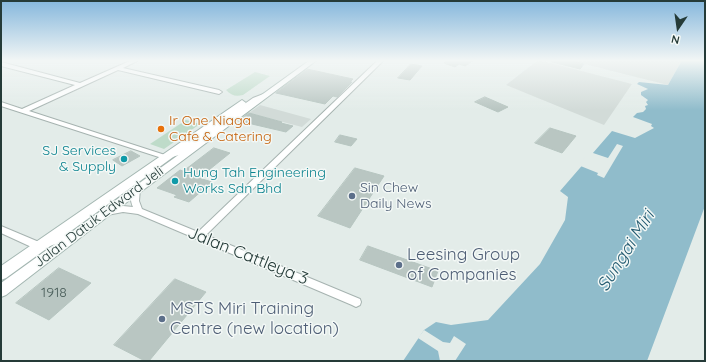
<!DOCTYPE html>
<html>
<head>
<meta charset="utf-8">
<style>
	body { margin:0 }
	#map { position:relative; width:706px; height:362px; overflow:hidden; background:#e3ece9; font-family:Quicksand,sans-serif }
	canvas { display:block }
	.frame { position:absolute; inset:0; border:2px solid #253b38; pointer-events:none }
	.north { position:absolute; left:658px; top:8px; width:40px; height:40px; -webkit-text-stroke:3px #f3f8f6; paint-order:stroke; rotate:193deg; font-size:11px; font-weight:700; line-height:16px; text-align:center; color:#253b38 }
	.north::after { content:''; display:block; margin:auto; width:14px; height:18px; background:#253b38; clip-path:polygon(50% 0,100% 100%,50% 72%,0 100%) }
</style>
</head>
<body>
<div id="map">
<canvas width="706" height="362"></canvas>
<div class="frame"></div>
<div class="north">N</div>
</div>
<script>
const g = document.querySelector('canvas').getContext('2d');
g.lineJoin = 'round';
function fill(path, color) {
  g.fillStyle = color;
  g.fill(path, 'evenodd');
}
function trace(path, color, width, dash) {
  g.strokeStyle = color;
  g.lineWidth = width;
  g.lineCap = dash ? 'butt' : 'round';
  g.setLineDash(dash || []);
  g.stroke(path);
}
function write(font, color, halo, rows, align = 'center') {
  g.font = font + ' Quicksand,sans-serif';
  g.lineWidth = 3;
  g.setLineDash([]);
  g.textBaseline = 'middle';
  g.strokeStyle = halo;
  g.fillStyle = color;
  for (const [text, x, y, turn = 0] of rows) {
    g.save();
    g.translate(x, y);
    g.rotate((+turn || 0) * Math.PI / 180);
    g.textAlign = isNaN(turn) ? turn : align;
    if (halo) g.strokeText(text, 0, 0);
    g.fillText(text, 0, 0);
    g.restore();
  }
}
fill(new Path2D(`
	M 538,60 L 539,60 L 632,84 L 604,125 L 506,85 Z
	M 568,60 L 682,60 L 668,85 Z
	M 260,105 L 311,119 L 302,127 L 249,113 Z`), '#d2dbd8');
fill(new Path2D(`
	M 255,72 L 270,76 L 243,95 C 235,97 231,95 226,90 Z
	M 186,120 L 200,124 L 164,149 L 150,144 Z`), '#bedbc9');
fill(new Path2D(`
	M 682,60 L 705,60 L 705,206 L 647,361 L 403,361 L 424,330 L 436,322 L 451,325 L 488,320 L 540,264 L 565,220 L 568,197 L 560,191 L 612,131 L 635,138 L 654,128 L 651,126 L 652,124 L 633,117 L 637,113 L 643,112 L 646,109 L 645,106 L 648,105 L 646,102 L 648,100 L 641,95 L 641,92 L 648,89 L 637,84 L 639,82 L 668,85 Z`), '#90bccb');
fill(new Path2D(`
	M 617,144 L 623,146 L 604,178 L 597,175 L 598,173 L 578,165 L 590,152 L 608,158 Z
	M 424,330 L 443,342 L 450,343 L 454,336 L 466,344 L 455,361 L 440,361 L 438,351 L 418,338 Z`), '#e3ece9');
const building = new Path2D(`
	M 450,60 L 474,60 L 465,66 L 459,64 L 455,67 L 444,63 Z
	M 552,60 L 568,60 L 584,64 L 580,69 L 552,62 Z
	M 411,64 L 422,66 L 410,80 L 398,78 Z
	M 307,69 L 353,79 L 350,82 L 352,82 L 337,97 L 333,96 L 325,104 L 276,93 Z
	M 485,97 L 508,107 L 498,112 L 475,102 Z
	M 249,113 L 282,122 L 281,123 L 293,126 L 286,132 L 239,121 Z
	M 550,128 L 576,136 L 562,153 L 535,143 Z
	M 340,135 L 357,139 L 351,146 L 335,142 Z
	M 214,148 L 230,153 L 199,178 L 212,182 L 189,202 L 174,197 L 177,195 L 157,188 L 180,170 L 183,171 Z
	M 131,151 L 140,156 L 122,166 L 113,160 Z
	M 355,168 L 384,176 L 350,228 L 318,216 Z
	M 368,246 L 438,271 L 432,287 L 360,260 Z
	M 59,268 L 91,283 L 49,320 L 16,303 Z
	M 175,279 L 206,292 L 149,361 L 145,361 L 114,345 Z`);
fill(building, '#b9c6c2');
trace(building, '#b6c5c0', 1);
const street = new Path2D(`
	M 132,60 L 139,60 L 123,68 L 219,90 L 222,92 L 219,94 L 118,70 L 29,111 L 165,155 L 180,149 L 253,98 L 266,93 L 269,95 L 257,100 L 186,153 L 165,159 L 1,106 L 1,102 L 22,109 L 75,85 L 1,66 L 1,62 L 80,83 Z
	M 378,60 L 384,60 L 206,235 L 360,299 L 361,302 L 360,305 L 356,307 L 352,305 L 138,214 L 123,212 L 107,215 L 104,214 L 103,212 L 104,210 L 123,206 L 133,207 C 130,201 130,193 133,187 L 136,186 L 140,189 L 139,201 L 142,209 L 198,232 Z
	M 1,226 L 39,242 L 73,232 L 76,233 L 78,235 L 76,237 L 38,250 L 1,233 Z`);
const secondary = new Path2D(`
	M 310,60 L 317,60 L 107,217 L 6,295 L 1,297 L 1,283 Z
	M 242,100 L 246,103 L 245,105 L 6,278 L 1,280 L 1,266 Z`);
trace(street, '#a6b3b0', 2);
trace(secondary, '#a3b6b1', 2);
fill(street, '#fff');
fill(secondary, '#fff');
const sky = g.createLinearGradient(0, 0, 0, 110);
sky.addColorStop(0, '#85b7dc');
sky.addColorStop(0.55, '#f2f6f5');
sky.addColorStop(1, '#f2f6f500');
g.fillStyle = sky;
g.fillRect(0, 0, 706, 110);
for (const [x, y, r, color] of [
	[161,129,4,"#e8710a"],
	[124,159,4,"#0f9aa8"],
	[175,181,4,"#0f9aa8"],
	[352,196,4,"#5c6f8a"],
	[399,265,4,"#5c6f8a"],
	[162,319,4,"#5c6f8a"]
]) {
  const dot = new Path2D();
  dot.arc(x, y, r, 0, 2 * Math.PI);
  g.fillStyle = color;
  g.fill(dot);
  trace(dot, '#f3f8f6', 1.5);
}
write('14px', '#c56008', '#f3f8f6', [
	["Ir One Niaga",169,121],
	["Cafe & Catering",169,137]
], 'left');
write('14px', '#0d838f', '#f3f8f6', [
	["SJ Services",116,151],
	["& Supply",116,167],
	["Hung Tah Engineering",183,173,"left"],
	["Works Sdn Bhd",183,189,"left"]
], 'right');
write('14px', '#4e5e75', '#f3f8f6', [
	["Sin Chew",360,188],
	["Daily News",360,204]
], 'left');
write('14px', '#253b38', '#f3f8f6', [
	["Jalan Datuk Edward Jeli",99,217,-37]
]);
write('14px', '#4a5e5a', null, [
	["1918",54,293]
]);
write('17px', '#4e5e75', '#f3f8f6', [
	["Leesing Group",407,255],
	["of Companies",407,275],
	["MSTS Miri Training",170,309],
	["Centre (new location)",170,329]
], 'left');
write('17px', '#253b38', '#f3f8f6', [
	["Jalan Cattleya 3",248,256,22]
]);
write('italic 18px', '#245c72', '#f3f8f6', [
	["Sungai Miri",626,251,-58]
]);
</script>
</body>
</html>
